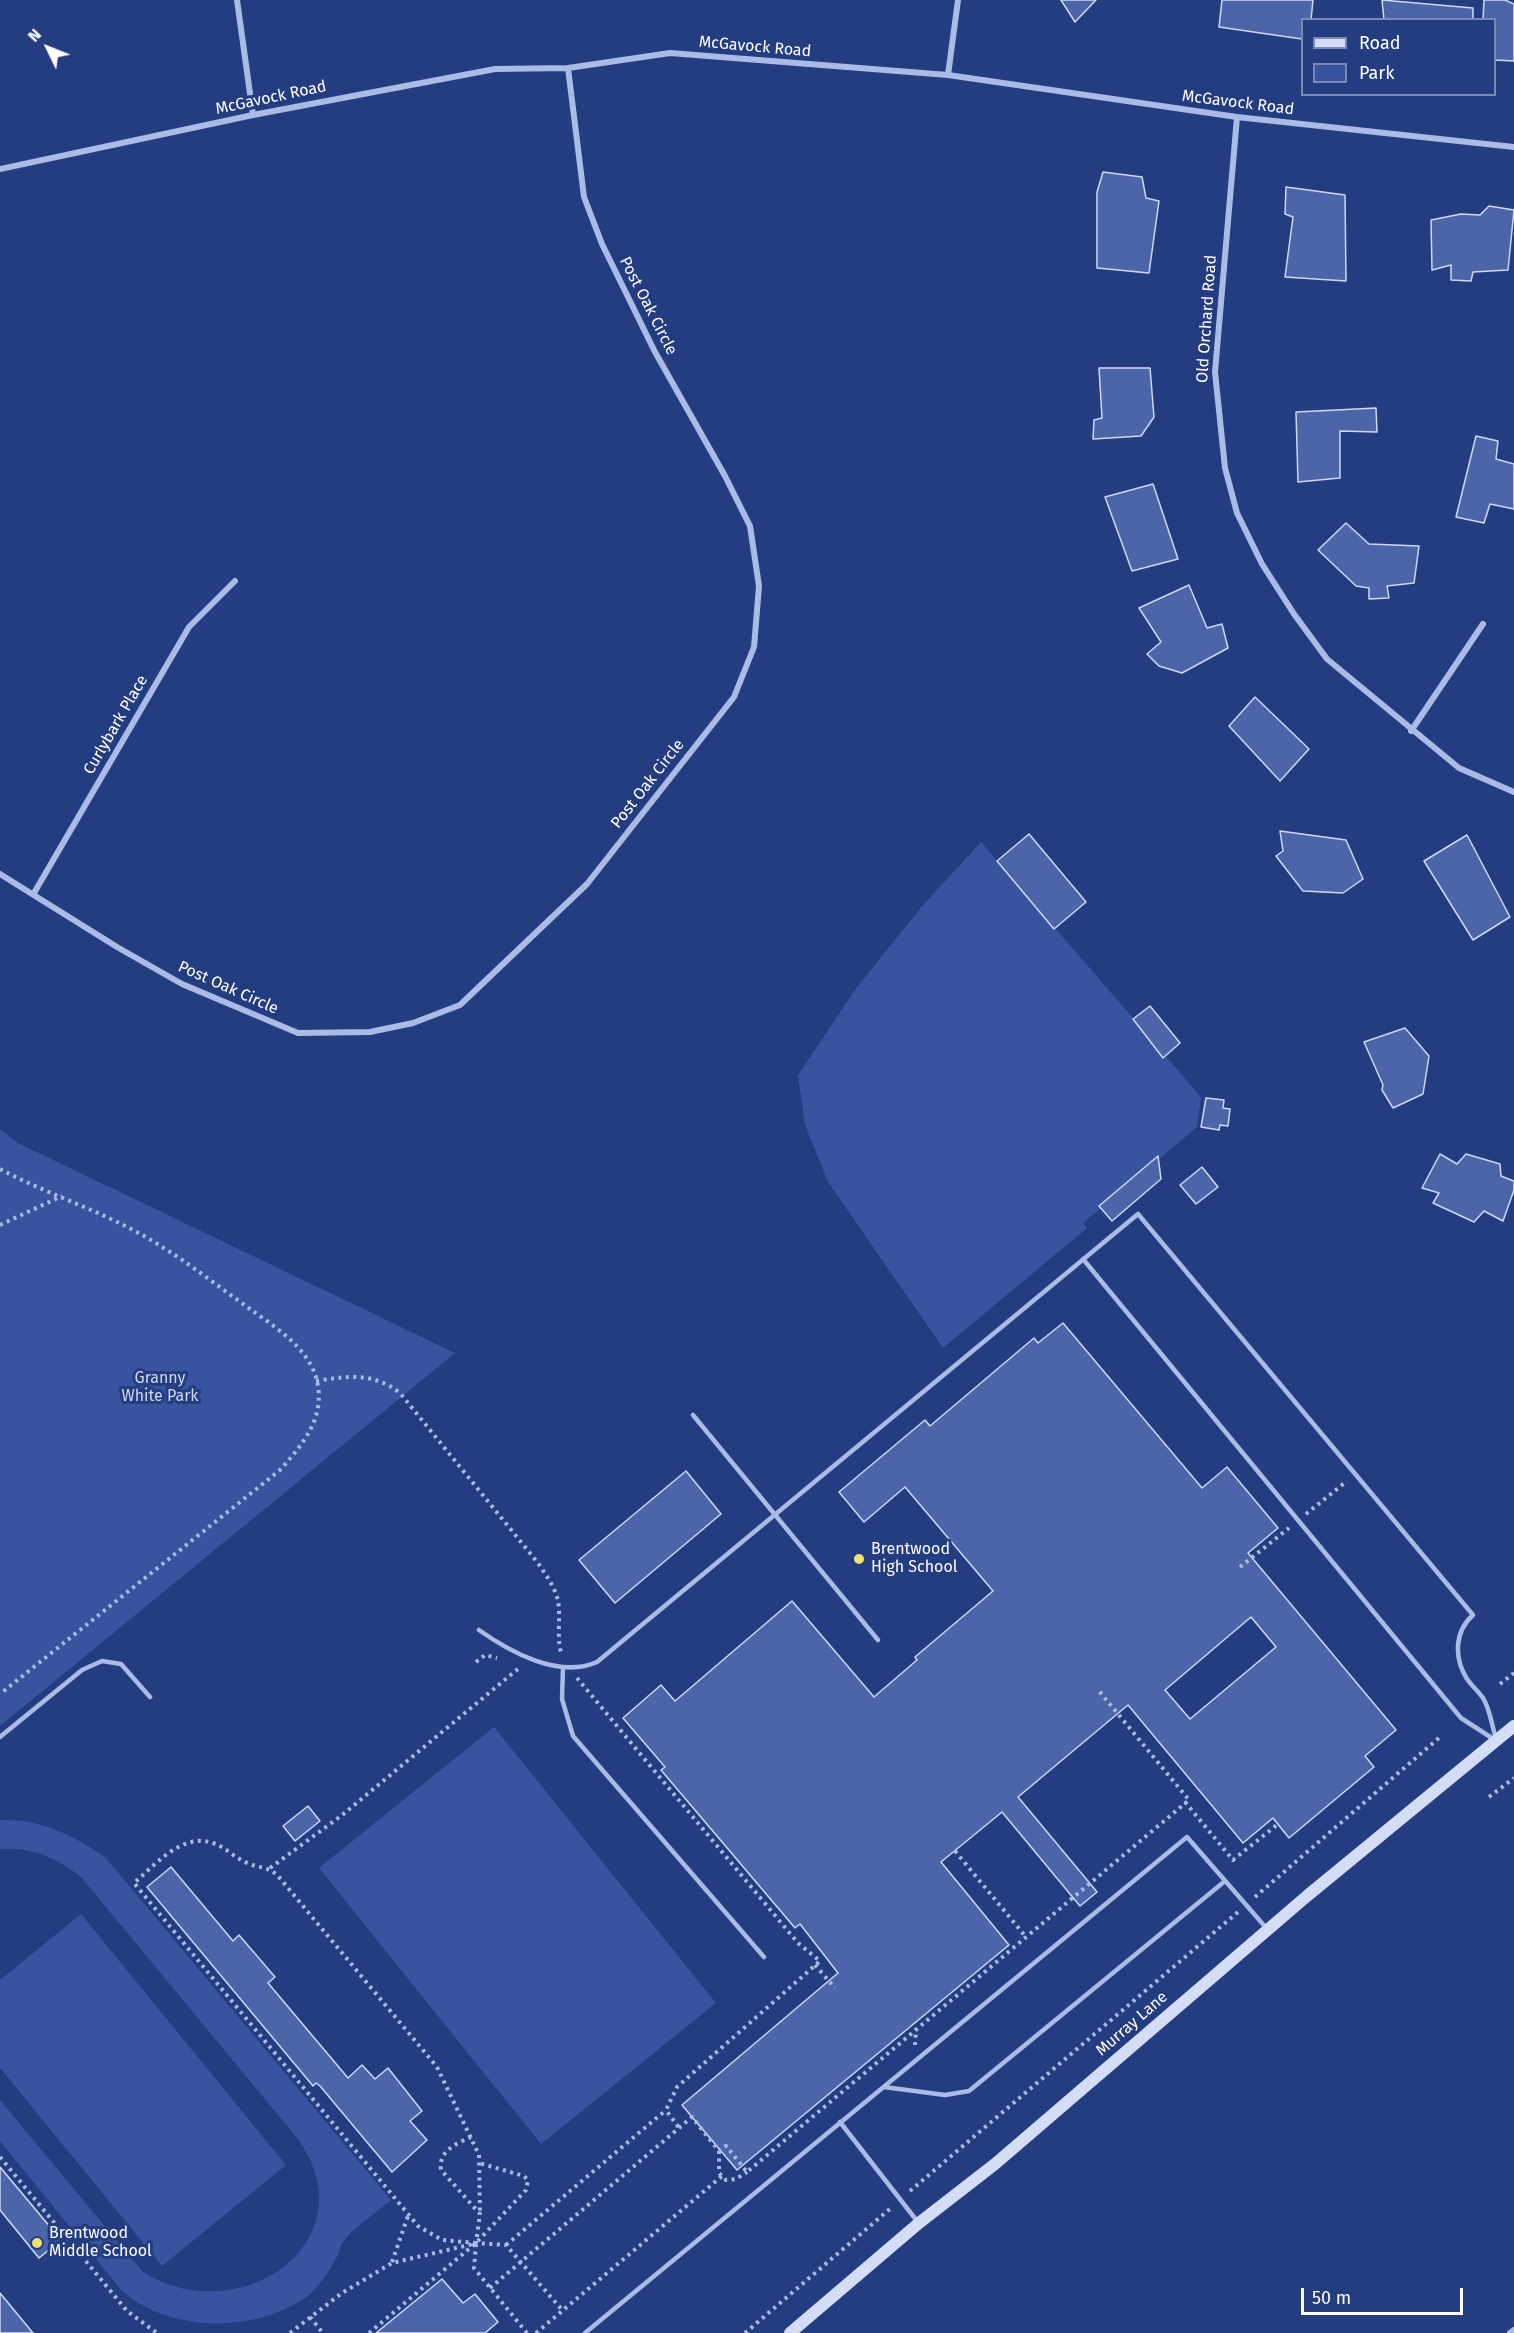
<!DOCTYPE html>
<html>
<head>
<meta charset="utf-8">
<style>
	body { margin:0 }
	#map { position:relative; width:1514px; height:2333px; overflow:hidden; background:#243c80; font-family:"Fira Sans",sans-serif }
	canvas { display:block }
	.legend { position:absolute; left:1301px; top:18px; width:195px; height:78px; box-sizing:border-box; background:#243c80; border:2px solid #7c8ab3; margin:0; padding:8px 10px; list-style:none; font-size:18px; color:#fff }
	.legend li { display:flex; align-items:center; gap:12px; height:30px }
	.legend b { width:30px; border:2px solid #7c8ab3 }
	.north { position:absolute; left:18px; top:18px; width:60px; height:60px; -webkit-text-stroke:4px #243c80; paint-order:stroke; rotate:313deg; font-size:16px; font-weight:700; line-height:24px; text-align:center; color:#fff }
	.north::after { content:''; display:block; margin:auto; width:21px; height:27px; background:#fff; clip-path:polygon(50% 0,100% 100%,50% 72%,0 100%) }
	.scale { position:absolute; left:1301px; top:2288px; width:162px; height:27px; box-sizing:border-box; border:3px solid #fff; border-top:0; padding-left:8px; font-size:18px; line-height:21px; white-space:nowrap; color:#fff; -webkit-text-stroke:4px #243c80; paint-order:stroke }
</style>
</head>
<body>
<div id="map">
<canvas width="1514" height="2333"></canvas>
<ul class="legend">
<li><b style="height:8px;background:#d4ddf6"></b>Road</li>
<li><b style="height:16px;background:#38549e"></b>Park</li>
</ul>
<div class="north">N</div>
<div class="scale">50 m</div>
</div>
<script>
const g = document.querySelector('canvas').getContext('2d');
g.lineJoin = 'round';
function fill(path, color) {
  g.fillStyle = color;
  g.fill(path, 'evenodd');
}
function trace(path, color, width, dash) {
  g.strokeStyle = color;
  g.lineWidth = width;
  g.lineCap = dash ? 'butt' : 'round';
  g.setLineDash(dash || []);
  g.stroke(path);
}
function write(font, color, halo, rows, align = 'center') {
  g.font = font + ' "Fira Sans",sans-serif';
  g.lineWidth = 6;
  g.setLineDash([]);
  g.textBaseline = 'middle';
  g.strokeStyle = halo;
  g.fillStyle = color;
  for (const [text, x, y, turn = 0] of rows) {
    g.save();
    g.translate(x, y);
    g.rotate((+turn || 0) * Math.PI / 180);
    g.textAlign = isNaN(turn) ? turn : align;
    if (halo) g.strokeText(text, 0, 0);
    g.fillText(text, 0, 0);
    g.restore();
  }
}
fill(new Path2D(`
	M 981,842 L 1201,1097 L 1197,1127 L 1083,1223 L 1087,1228 L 943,1348 L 828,1182 L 805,1125 L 798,1075 L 857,987 L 923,905 Z
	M 0,1129 L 18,1143 L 455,1353 L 0,1726 Z
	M 494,1727 L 716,2003 L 541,2144 L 319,1868 Z
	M 0,1820 C 41,1819 74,1835 106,1858 L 391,2200 C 379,2210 350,2231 343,2242 C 340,2246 340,2251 338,2255 C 330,2270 321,2284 308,2296 C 257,2333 172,2333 123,2292 L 0,2141 L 0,2100 L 142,2271 C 235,2333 372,2244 298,2139 L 81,1877 C 57,1858 32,1847 0,1849 Z
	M 81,1914 L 286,2165 L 162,2266 L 0,2068 L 0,1980 Z`), '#38549e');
const building = new Path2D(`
	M 1061,0 L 1096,0 L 1075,22 Z
	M 1222,0 L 1313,0 L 1311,20 L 1302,20 L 1302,39 L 1219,27 Z
	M 1382,0 L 1473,8 L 1473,20 L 1384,20 Z
	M 1484,0 L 1505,0 L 1514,4 L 1514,61 L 1494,60 L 1494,20 L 1483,20 Z
	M 1103,172 L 1142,177 L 1146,198 L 1159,201 L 1149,273 L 1097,268 L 1097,192 Z
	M 1286,187 L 1345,195 L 1346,281 L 1285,277 L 1293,217 L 1285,214 Z
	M 1489,206 L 1514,210 L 1508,270 L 1473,272 L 1471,281 L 1451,280 L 1451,265 L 1432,270 L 1431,220 L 1461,214 L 1480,215 Z
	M 1099,368 L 1150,368 L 1154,417 L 1141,436 L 1093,439 L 1094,420 L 1102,418 Z
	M 1376,408 L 1377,432 L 1340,431 L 1340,478 L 1298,482 L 1296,412 Z
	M 1476,436 L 1498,441 L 1496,459 L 1514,464 L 1514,509 L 1490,504 L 1484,523 L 1456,517 Z
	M 1153,484 L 1178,559 L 1132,571 L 1105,497 Z
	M 1346,523 L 1369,544 L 1419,546 L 1414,583 L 1387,586 L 1389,598 L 1369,599 L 1369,588 L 1356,586 L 1318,550 Z
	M 1189,585 L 1207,628 L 1222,624 L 1228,648 L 1182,673 L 1159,666 L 1147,654 L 1161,642 L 1139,608 Z
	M 1255,697 L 1309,749 L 1280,781 L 1229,726 Z
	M 1280,831 L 1346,840 L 1363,879 L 1343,893 L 1303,891 L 1276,856 L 1283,851 Z
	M 1029,834 L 1086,902 L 1054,929 L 997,861 Z
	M 1467,835 L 1510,917 L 1473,940 L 1424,861 Z
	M 1150,1006 L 1180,1043 L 1163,1058 L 1133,1019 Z
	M 1405,1028 L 1429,1056 L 1423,1094 L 1393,1108 L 1382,1090 L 1383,1085 L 1364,1042 Z
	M 1206,1098 L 1224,1100 L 1223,1108 L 1230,1109 L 1228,1126 L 1220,1125 L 1219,1130 L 1201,1127 Z
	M 1440,1154 L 1457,1164 L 1466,1154 L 1500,1164 L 1501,1176 L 1514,1181 L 1514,1190 L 1503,1221 L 1484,1211 L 1474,1222 L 1433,1203 L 1439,1193 L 1422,1188 Z
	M 1158,1156 L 1161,1179 L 1112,1221 L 1099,1206 Z
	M 1202,1167 L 1218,1187 L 1196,1204 L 1180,1185 Z
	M 1063,1323 L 1202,1488 L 1227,1467 L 1278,1528 L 1248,1553 L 1396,1730 L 1365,1756 L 1374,1767 L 1289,1838 L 1273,1818 L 1243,1843 L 1128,1705 L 1018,1797 L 1097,1892 L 1080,1906 L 1002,1812 L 941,1862 L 1009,1945 L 737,2170 L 682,2105 L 838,1973 L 800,1924 L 795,1928 L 661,1770 L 665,1767 L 623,1718 L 661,1685 L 675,1701 L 792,1601 L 874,1697 L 917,1660 L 915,1657 L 993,1591 L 905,1487 L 864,1522 L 839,1492 L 925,1420 L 930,1426 L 1034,1338 L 1038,1343 ZM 1251,1617 L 1276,1647 L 1190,1719 L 1165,1690 Z
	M 686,1471 L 721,1514 L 615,1603 L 579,1560 Z
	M 308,1806 L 320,1821 L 295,1841 L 283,1826 Z
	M 171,1867 L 233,1941 L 239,1935 L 275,1977 L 268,1983 L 348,2078 L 362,2065 L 375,2079 L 388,2068 L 422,2111 L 410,2121 L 427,2140 L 392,2172 L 320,2086 L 316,2083 L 313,2086 L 147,1887 Z
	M 0,2167 L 61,2240 L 39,2258 L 0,2210 Z
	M 442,2279 L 463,2303 L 475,2294 L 498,2322 L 485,2333 L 376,2333 Z
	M 0,2293 L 33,2333 L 0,2333 Z`);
fill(building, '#4c65a9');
trace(building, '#ced9f5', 1.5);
trace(new Path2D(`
	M 0,1169 C 43,1192 90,1207 133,1230 C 175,1252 212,1282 250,1309 C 275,1327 306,1346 316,1377 C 327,1416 304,1443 280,1470 L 0,1694
	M 0,1225 L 62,1196
	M 316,1381 C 348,1376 373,1372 400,1393 L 538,1563 C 546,1575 555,1587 558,1601 C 561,1615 556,1644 562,1654
	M 1306,1514 L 1347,1481
	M 1240,1567 L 1289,1528
	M 476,1662 L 485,1655 L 497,1658
	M 577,1678 L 798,1943 L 820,1961 L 677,2087 L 666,2110 L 679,2128
	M 1500,1684 L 1514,1673
	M 1489,1797 L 1514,1778
	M 1185,1802 L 1233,1860 L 1278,1824
	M 955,1851 L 1026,1937
	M 270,1868 L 341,1816 L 519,1668
	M 1255,1897 L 1440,1737
	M 815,1965 L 835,1988
	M 915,2045 L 916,2029
	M 471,2137 C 457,2143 438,2151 441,2170 L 480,2214 L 476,2243 L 506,2245 L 563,2311
	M 719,2151 L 719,2173 L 726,2180 L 736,2179 L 747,2172
	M 0,2157 L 127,2311 L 157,2333
	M 910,2191 L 1238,1912
	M 476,2243 L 442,2240 L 418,2226 L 134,1883 C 154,1866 182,1832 213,1843 C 225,1847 234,1857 245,1862 C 257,1868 268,1866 278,1876 L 437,2067 L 479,2155 L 480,2214
	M 476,2244 L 474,2268 L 527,2333
	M 506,2245 L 666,2110
	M 392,2262 L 409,2213
	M 490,2288 L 692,2117 L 719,2151 L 726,2146 L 747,2172 L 1189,1800 L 1099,1691
	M 310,2317 L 323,2333
	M 290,2333 L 342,2293 L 392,2263 L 473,2244
	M 369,2333 L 476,2243 L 526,2190 L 528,2180 L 524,2176 L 479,2163
	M 536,2333 L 722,2176
	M 745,2333 L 891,2208`), '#aabbe6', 4, [3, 4.5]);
trace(new Path2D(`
	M 1083,1259 L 1461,1718 L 1495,1740
	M 693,1415 L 878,1640
	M 479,1630 C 510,1652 559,1679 597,1662 L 1138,1214 L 1473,1615 C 1454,1632 1454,1658 1467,1679 C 1472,1686 1478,1691 1483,1698 C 1490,1709 1492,1726 1496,1739
	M 563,1667 L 562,1699 L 573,1736 L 764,1957
	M 0,1737 L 82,1670 L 102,1661 L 121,1664 L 150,1697
	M 884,2087 L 945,2095 L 969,2091 L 1225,1881
	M 840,2122 L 917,2221
	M 585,2333 L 1187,1837 L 1268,1930`), '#aabbe6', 4.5);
trace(new Path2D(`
	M 237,0 L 253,115
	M 948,75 L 958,0
	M 1237,117 L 1215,372 L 1225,468 L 1237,513 L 1262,564 L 1294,614 L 1327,659 L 1459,768 L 1514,792
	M 0,169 L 253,115 L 495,69 L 568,68 L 670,53 L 948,75 L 1237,117 L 1514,147
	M 1411,731 L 1483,624
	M 0,874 L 117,947 L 182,984 L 298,1033 L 370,1032 L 413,1023 L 460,1005 L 587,884 L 734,697 L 754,647 L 759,586 L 750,526 L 725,476 L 655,352 L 602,244 L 584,197 L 568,68
	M 34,893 L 189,627 L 235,581
	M 1510,2333 L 1514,2330`), '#aabbe6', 6);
trace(new Path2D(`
	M 790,2333 L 919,2223 L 995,2164 L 1307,1896 L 1514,1726`), '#d4ddf6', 12);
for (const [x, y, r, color] of [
	[859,1559,6,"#f1e26e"],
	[37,2243,6,"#f1e26e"]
]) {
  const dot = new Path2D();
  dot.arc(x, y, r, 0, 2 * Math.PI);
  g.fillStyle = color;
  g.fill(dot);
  trace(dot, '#243c80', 2);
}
write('16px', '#fff', '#243c80', [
	["McGavock Road",755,47,5],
	["McGavock Road",271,98,-12],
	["McGavock Road",1238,103,7],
	["Post Oak Circle",648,306,63],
	["Old Orchard Road",1207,319,-86],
	["Curlybark Place",116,725,-60],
	["Post Oak Circle",648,784,-52],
	["Post Oak Circle",228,988,24],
	["Murray Lane",1132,2024,-41]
]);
write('16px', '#ced9f5', '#243c80', [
	["Granny",160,1379],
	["White Park",160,1397]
]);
write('16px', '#fff', '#243c80', [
	["Brentwood",871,1550],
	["High School",871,1568],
	["Brentwood",49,2234],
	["Middle School",49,2252]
], 'left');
</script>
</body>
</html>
